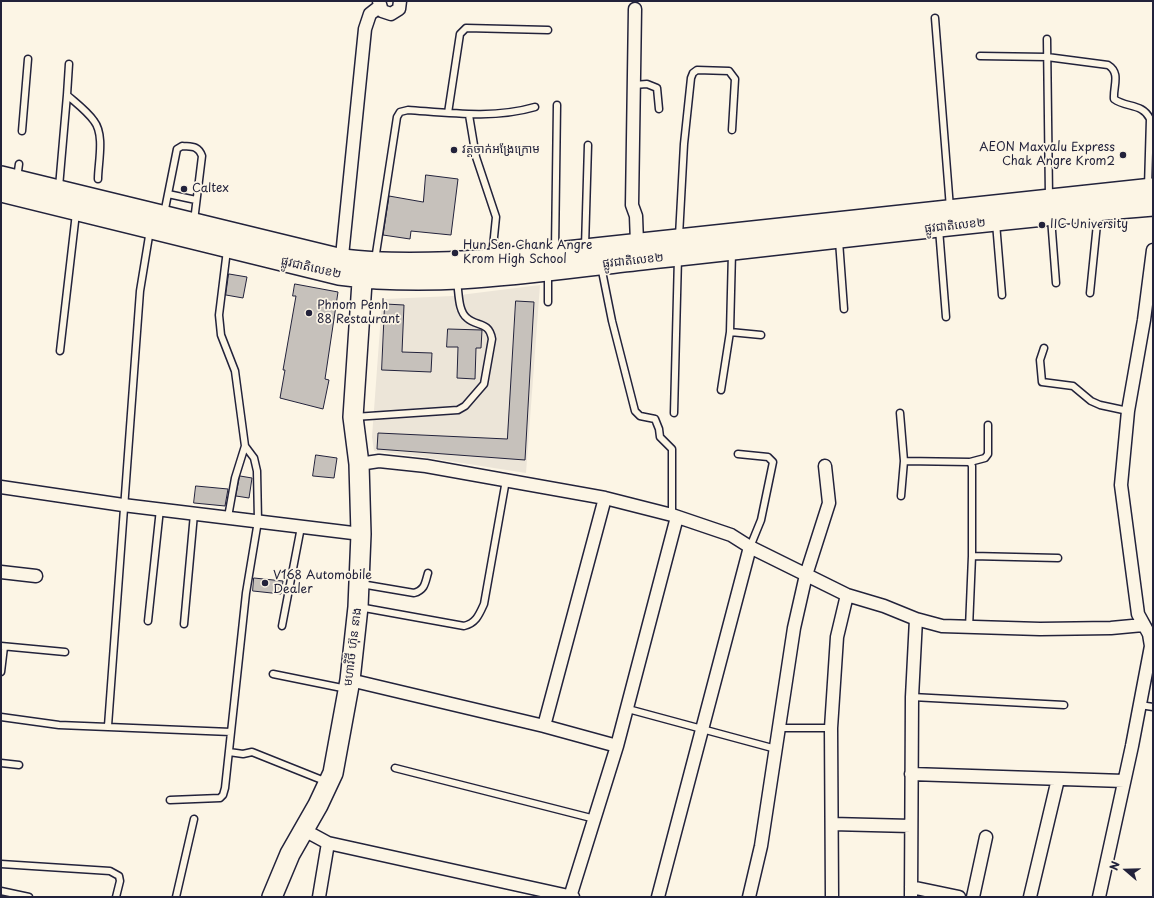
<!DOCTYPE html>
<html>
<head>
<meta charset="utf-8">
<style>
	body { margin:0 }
	#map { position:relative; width:1154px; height:898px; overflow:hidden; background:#fcf5e5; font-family:"Playpen Sans",sans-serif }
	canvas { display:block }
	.frame { position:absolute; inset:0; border:2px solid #22223b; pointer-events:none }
	.north { position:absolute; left:1106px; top:850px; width:40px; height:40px; -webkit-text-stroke:3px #fcf5e5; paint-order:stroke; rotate:290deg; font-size:11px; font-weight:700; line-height:16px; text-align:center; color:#22223b }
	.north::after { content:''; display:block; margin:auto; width:14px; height:18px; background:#22223b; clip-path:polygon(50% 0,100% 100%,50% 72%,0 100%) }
</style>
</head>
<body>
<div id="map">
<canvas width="1154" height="898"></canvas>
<div class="frame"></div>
<div class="north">N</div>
</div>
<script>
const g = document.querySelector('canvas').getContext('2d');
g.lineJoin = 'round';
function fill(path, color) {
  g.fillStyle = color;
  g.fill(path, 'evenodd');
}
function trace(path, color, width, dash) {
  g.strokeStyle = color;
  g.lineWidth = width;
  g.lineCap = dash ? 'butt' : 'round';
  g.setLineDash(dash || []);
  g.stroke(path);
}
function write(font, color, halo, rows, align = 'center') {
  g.font = font + ' "Playpen Sans","Noto Sans Khmer",sans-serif';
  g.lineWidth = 3.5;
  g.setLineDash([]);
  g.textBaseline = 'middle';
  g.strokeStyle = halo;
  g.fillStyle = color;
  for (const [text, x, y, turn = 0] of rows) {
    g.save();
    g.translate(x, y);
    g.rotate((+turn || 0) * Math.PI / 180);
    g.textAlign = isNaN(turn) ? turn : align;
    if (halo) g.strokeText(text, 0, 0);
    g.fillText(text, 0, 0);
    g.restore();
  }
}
fill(new Path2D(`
	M 540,285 L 526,473 L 417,456 L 374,451 L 372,437 L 382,301 L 386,299 L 452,296 Z`), '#ece5d8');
const building = new Path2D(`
	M 426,175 L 458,179 L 451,235 L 411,231 L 410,239 L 383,235 L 389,196 L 423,202 Z
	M 229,274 L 247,277 L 243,298 L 226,295 Z
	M 295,284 L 338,292 L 325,379 L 329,380 L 323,409 L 280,398 L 285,370 L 283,370 L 296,296 L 293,296 Z
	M 516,301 L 534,302 L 525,460 L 377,449 L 378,433 L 507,439 Z
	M 385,304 L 404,305 L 402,352 L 432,353 L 431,372 L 382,370 Z
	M 448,329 L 482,330 L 481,348 L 476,348 L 475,379 L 457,378 L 458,347 L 447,347 Z
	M 316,455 L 337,458 L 334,478 L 313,476 Z
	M 240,476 L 252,478 L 249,498 L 236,496 Z
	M 196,486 L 228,489 L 225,506 L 194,503 Z
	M 254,578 L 283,581 L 281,594 L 253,591 Z`);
fill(building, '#c6c1bb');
trace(building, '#22223b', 1);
const lane = new Path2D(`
	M 935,18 L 950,208
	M 1047,39 L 1049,197
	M 980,56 L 1047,57 L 1108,65 C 1121,73 1113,86 1114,99 C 1126,108 1143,103 1150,119 L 1148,187
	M 69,64 L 67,95 C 76,103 87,111 94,121 C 105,135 98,163 98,179
	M 634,85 L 647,84 L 657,88 L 659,109
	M 448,113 L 460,34 L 466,28 L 548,30
	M 469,115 L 476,157 L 496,217 L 492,257
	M 22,131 L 28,59
	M 17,178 L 19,164
	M 59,187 L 67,95
	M 168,194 L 196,200
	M 164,214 L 177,149 L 182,146 C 191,147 198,145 202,156 L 194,221
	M 1051,218 L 1056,283
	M 996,223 L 1002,295
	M 939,229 L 946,317
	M 679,236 L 684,144 L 691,78 L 693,73 L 697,70 L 729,71 L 735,79 L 732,130
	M 839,241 L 844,309
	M 585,247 L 588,145
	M 555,250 L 557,105
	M 375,260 L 397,117 L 400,112 L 408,110 C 450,113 494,119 535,107
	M 601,266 L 612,321 L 635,411 L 640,416 L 655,419 L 659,429 L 660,437 L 672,449 L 672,515
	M 1090,293 L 1098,214
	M 548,302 L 548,272
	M 730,332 L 761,335
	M 1044,348 L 1040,360 L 1042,382 L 1073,386 L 1091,401 L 1100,405 L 1128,411
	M 60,351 L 76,213
	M 721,390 L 730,332 L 732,252
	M 674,413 L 678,257
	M 900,413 L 904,461 L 901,496
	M 354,417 L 458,410 L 465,406 L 484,384 L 492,339 C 489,321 477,327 467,318 C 458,311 459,293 457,282
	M 738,454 L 768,457 L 773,462 L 761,520 L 750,547
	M 904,461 L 970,462 L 985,458 L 988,454 L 988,425
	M 228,517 L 235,478 L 245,446
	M 972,556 L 1058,558
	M 361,584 L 414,593 C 425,590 425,583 428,573
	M 359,607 L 464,626 C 476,623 479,615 484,604 L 506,480
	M 148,621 L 160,509
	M 184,624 L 194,514
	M 282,626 L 301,527
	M 969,628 L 972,556 L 972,466 L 970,462
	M 1,646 L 65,652
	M 1,672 L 4,647
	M 273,674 L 347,689
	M 912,697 L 1064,705
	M 1140,705 L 1153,707
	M 628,709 L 776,749
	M 1,717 L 59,725 L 231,732
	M 108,726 L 140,291 L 150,230
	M 779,728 L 831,728
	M 229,752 L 243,754 L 252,752 L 327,782
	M 1,763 L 19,765
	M 395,768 L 595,819
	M 170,800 L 220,798 L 223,795 L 225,788 L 246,593 L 258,521 L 257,471 L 254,458 L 245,446 L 235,371 L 221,335 L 219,315 L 227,250
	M 1,864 L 110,871 L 119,876 L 120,881 L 116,897
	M 1,891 L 29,897
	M 176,897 L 194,819`);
const street = new Path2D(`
	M 379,1 L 382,11 L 391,14 L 399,9 L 400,1
	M 635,9 L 632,205 L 636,216 L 637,243
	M 341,266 L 365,29 L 370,14 L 379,7
	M 359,464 L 379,461 L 426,466 L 605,498 L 672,515 L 731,535 L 750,547 L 847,595 L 884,606 L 916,619 L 942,626 L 1040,629 L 1111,628 L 1143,625
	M 1,487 L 123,505 L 361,534
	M 1,572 L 36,576
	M 350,680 L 544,726 L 617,746
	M 544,726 L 605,498
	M 911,774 L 1124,781
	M 832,824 L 911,826
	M 304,830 L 328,843 L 573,897
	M 911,887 L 959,897
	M 319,897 L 328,843
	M 570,897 L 617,746 L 677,517
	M 658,897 L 750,547
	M 749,897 L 761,846 L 794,628 L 806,575 L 829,503 L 825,466
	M 832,897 L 831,728 L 837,637 L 847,595
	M 911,897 L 912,697 L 916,619
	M 973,897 L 986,837
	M 1030,897 L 1058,779
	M 1099,897 L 1132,746 L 1151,646 L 1149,634 L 1138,614 L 1121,485 L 1128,411 L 1144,320 L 1153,250`);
const primary = new Path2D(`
	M 1,176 L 342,259 C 392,265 442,263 492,259 L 1153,188
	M 1,192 L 339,275 C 440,289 541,271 642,260 C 812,242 982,220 1153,206
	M 272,897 L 290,854 L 318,805 L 333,773 L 350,680 L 358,607 L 361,534 L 359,464 L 353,417 L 363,267`);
trace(lane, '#22223b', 9);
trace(street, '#22223b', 15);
trace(primary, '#22223b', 22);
trace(lane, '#fcf5e5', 6);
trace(street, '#fcf5e5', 12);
trace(primary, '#fcf5e5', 19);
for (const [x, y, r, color] of [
	[454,150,4,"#22223b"],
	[1123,155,4,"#22223b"],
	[184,189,4,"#22223b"],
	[1042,225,4,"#22223b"],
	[455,253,4,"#22223b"],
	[309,313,4,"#22223b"],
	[265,583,4,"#22223b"]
]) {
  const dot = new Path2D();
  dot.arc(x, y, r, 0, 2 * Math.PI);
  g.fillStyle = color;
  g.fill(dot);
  trace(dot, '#fcf5e5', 1.5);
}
write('12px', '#22223b', '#fcf5e5', [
	["AEON Maxvalu Express",1115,148,"right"],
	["Chak Angre Krom2",1115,162,"right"],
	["វត្តចាក់អង្រែក្រោម",462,150],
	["Caltex",192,189],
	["IIC University",1050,225],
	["Hun Sen Chank Angre",463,246],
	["Krom High School",463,260],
	["Phnom Penh",317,306],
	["88 Restaurant",317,320],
	["V168 Automobile",273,576],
	["Dealer",273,590]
], 'left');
write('12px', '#22223b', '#fcf5e5', [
	["ផ្លូវជាតិលេខ២",955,226,-6],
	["ផ្លូវជាតិលេខ២",633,261,-6],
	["ផ្លូវជាតិលេខ២",311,268,13],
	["មហាវិថី ហ៊ុន នាង",353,647,-83]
]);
</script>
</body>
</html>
